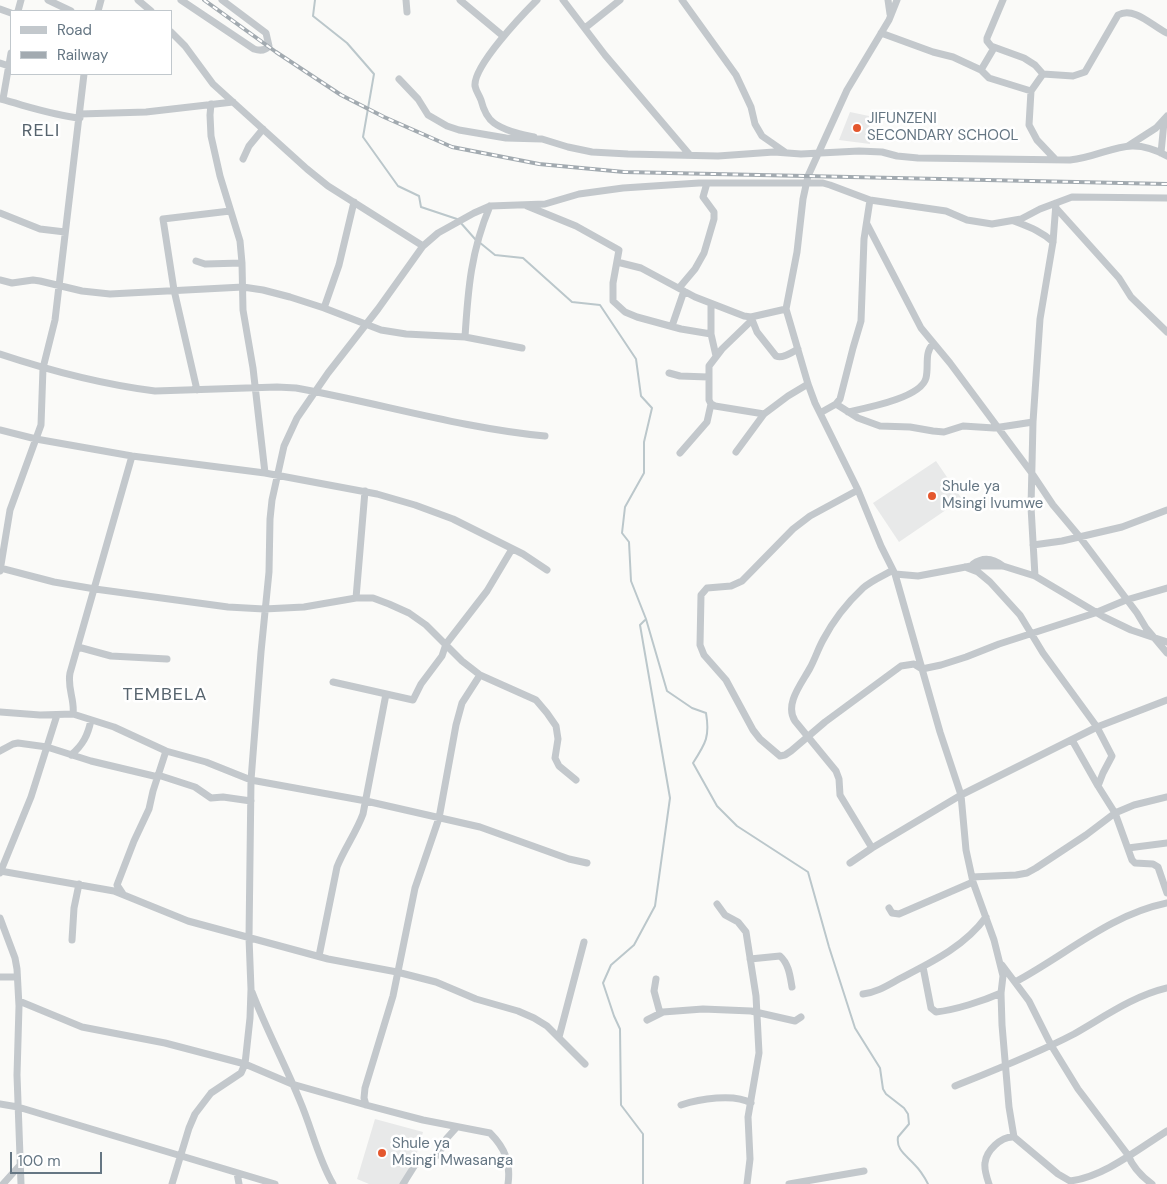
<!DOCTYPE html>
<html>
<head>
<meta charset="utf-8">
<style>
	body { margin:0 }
	#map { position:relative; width:1167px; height:1184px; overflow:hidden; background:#fafaf8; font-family:"DM Sans",sans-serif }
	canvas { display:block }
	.legend { position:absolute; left:10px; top:10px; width:162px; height:65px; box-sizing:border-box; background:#fff; border:1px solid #c1c8cd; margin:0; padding:6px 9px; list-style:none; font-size:15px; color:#657683 }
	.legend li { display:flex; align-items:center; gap:10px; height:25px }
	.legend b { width:25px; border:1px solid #c1c8cd }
	.scale { position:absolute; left:10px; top:1152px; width:92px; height:22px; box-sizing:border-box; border:2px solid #657683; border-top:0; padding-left:6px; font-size:15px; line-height:18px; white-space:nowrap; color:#657683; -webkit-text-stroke:4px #fff; paint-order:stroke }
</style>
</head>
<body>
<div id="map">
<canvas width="1167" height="1184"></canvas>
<ul class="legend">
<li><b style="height:6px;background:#c3c8cc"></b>Road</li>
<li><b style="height:6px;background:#a2aab0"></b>Railway</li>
</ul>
<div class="scale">100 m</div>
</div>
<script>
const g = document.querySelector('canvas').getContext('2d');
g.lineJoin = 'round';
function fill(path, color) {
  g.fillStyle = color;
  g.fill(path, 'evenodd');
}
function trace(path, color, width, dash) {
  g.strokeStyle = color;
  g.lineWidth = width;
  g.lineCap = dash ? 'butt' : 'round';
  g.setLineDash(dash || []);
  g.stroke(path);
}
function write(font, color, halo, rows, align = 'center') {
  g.font = font + ' "DM Sans",sans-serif';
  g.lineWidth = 5;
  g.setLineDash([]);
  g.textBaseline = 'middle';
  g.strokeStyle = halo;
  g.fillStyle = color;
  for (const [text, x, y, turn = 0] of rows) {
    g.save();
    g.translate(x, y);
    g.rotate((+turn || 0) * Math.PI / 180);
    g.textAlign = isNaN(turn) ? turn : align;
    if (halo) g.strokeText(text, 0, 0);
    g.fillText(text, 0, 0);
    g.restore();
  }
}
fill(new Path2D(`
	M 850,112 L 869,116 L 870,144 L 839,140 Z
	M 936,461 L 962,499 L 899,542 L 873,503 Z
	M 375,1119 L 423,1132 L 408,1184 L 369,1184 L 357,1179 Z`), '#e8e9e9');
trace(new Path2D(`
	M 315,0 L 313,16 L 347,43 L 374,74 L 363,137 L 398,186 L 419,196 L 421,207 L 457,219
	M 460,222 L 475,239
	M 479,242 L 495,255 L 523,258 L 572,302 L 600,305 L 636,359 L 641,396 L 652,408 L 644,442 L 644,473 L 625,507 L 622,533 L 629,542 L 631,581 L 646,619 L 667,691 L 692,708 L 706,713 C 710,736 706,743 693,763 L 717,806 L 737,826 L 808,872 L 829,947 L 855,1028 L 880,1068 L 883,1089 L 886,1094 L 904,1108 L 908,1114 L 909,1124 L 898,1137 C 896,1150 906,1155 914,1164 C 920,1170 924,1176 928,1184
	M 643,1184 L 643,1134 L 621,1105 L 620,1029 L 614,1016 L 603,983 L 611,965 L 634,945 L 655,906 L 670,798 L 640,625 L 645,620`), '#bbc7cb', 2);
trace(new Path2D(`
	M 48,0 L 71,11
	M 138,0 L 151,11
	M 181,0 L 254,49 C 260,51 265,51 269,46 L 266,33 L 222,0
	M 406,0 L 407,12
	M 460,0 L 503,36
	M 563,0 L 605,55 L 689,154
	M 682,0 L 736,75 L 751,107 L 755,124 L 762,136 L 785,152
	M 888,0 L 890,14
	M 897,0 L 889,20 L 847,90 L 808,176 L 803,199 L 797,252 L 786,309 L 808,384 L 815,403 L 858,490 L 881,546 L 895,574 L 940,732 L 961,795 L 966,850 L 973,882 L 994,940 L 1003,976 L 1001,993 L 1002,1025 L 1009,1107 L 1014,1137
	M 1003,0 L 987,38 L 987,41 L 991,46 L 1024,58 L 1035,65 L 1043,74
	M 0,9 L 11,13
	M 18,11 L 21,0
	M 98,11 L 101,0
	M 585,28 L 620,0
	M 171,32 L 185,46 L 213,84 L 307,169 L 328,186 L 423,246
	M 881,33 L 933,52 L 953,57 L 981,70 L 989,78 L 1031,91
	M 0,63 L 9,66
	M 981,70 L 994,48
	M 399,79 L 418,99 L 428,115 L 447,126 L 459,130 L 506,138 L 542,139 L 568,147 L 592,152 L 628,154 L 718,156 L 774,152 L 801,154 L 859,151 L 882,152 L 897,156 L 918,158 L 1070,160 C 1108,156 1127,133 1167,156
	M 0,99 C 27,106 52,115 80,118
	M 3,99 L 11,53
	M 211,104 L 210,115 L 211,136 L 220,176 L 240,241 L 242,263 L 243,310 L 253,368 L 265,473
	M 80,114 L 146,112 L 233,102
	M 534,137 C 521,134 505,131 494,123 C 487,118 483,108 481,100 C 479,95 476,91 475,86 C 473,66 523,14 537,0
	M 1128,146 L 1156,128 L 1167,116
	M 1161,153 L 1164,122
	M 243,159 L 249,146 L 263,129
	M 1055,159 L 1037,140 L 1029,125 L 1031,91 L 1043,74 L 1073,76 L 1085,72 L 1118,15 C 1135,6 1153,27 1167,33
	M 527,206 L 576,226 L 619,250 L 613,283 L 613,301 L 625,312 L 637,317 L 681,329 L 711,334
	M 1056,208 L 1119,278 L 1131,297 L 1167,332
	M 0,213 L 40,229 L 65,232
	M 1014,221 C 1029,227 1041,231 1053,242
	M 867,224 L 921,328 L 950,363 L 1031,472 L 1053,505 L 1079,536 L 1137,613 L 1146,628 L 1167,653
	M 196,261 L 205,264 L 242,263
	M 617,262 L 641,268 L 695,297 L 744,316 L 751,317 L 786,309
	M 0,280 L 12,283 L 33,280 L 40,281 L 82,291 L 110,294 L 243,287 L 263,290 L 290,297 L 324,308 L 381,330 L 406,334 L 465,337 L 522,348
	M 679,288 L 695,269 L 704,253 L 714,219 L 714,212 L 703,197 L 707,183
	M 711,304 L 711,334 L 716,356
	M 324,308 L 339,265 L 354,202
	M 751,317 L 757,332 L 776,356 C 783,359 792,352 798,349
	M 752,320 L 722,349 L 709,366 L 709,400 L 711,404 L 715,406 L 764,414
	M 672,326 L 684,291
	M 465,337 C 468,289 471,251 490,206
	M 0,354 C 51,371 101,384 155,391 L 277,387 L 296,388 C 379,403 461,428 545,436
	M 669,373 L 680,376 L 708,377
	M 197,390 L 174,290 L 163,219 L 230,211
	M 836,404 L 858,418 L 880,426 L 910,427 L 933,431 L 944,432 L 963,426 L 994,428 L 1033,422
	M 848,412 C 866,408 921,398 926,378 C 929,366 924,353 933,344
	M 820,413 L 836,404 L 840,399 L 853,348 L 861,321 L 864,239 L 870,200
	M 0,430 L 36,439 L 132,456 L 265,473 L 377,494 L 415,505 L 453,519 L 523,554 L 547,570
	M 736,452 L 764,414 L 788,396 L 808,384
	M 680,453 L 707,422 L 711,404
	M 858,490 L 810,516 L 793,529 L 742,581 L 731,586 L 707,588 L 701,595 L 700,645 L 704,655 L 726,680 L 753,730 L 760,739 L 780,756 L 785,755 L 791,751 L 825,722 L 901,666 L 914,664 L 922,669 L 941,665 L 966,657 L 999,644 L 1095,613 L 1126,600 L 1167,588
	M 1033,545 L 1062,541 L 1122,527 L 1167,510
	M 973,564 C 984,556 993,558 1003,566
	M 965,567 L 978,572 L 990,582 L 1020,615 L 1043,653 L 1097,727 L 1112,756 L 1103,773 L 1098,786 L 1115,813 L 1132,860 L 1135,863 L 1153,864 L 1158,867 L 1167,893
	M 0,568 L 54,582 L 95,589 L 228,607 L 264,609 L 304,607 L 356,598 L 373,598 L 389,604 L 409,613 L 426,625 L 462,661 L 480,675 L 536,700 L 547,713 L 556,726 L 558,739 L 555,758 L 559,766 L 576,780
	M 0,571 L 10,510 L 41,425 L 43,368 L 55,320 L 84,74
	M 895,574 L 918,576 L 971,566 L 1003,566 L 1035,576 L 1104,617 L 1131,630 L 1167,642
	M 1035,576 L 1031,507 L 1033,422 L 1040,319 L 1053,242 L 1056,203
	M 356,598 L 365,491
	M 78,647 L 111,656 L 167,659
	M 333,682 L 413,700 L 421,684 L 442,656 L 446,644 L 487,591 L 512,549
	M 0,712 L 40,715 L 73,714 L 114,727 L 166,751 L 206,762 L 251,780 L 366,801 L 480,827 L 569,859 L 587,863
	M 73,714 C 75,700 67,688 70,673 L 132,456
	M 1072,740 L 1098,786
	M 0,751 L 13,744 L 18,743 L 47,747 L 91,761 L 158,777
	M 71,755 C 83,745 88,735 91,720
	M 158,775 L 195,787 L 211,798 L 223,797 L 251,801
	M 872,848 L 840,795 L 839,779 L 836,771 L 795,721 C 784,704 802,683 810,668 C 815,659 818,649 823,640 C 833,621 848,602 863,588 C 872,580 883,576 893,570
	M 1128,848 L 1167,843
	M 850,863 L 872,848 L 961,795 L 1097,727 L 1167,700
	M 0,871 L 114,891 L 188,921 L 328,959 L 397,972 L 436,982 L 476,999 L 518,1011 L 534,1018 L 547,1026 L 585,1064
	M 0,873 L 31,797 L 57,715
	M 972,877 L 1016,875 L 1027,873 L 1036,868 L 1086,835 L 1115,813 L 1134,805 L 1167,797
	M 123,894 L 117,885 L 134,841 L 149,809 L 153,791 L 166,751
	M 717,904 L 725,915 L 738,922 L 746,932 L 756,996 L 759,1053 L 748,1117 L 750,1159 L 747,1184
	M 889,908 L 892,913 L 899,914 L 973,882
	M 0,918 L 15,958 L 17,969 L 19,1006 L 17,1075 L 21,1184
	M 72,940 L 74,908 L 79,884
	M 319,956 L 337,867 C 344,849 356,833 363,814 L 386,694
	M 750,959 L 780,956 C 789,964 790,976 792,987
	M 1002,965 L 1029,1001 L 1051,1045 L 1078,1089 L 1128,1155 C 1133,1168 1141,1176 1152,1184
	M 923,967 L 931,1008 L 936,1012 C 955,1010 983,1001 1001,993
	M 0,977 L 17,977
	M 656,979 L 654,991 L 660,1013
	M 1015,982 C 1066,955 1109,915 1167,903
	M 252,992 C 266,1029 285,1064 300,1101 C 312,1129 318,1158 333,1184
	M 863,994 C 878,992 888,985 901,978 C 932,962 965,946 986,917
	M 19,1001 L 82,1027 L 165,1043 L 245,1064 L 292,1084 L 366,1105 L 423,1120 L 490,1133 C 505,1148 511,1163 508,1184
	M 647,1020 L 663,1012 L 703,1009 L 751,1011 L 795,1021 L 801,1017
	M 559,1037 L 584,942
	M 955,1086 C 995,1070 1036,1054 1074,1034 C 1104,1017 1133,996 1167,988
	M 0,1104 L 18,1107 L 275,1184
	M 366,1105 L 364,1098 L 365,1088 L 393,996 L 415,888 L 439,818 L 456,725 L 462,703 L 480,675
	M 681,1105 C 699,1099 734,1093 751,1103
	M 237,1173 L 239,1184
	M 3,1184 L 21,1164
	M 172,1184 L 189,1128 L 195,1114 L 211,1093 L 241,1073 L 245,1064 L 250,1018 L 251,989 L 249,938 L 251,780 L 261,652 L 269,572 L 270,519 L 272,500 L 284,446 L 297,418 L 328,373 L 378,309 L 423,246 L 438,233 L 474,213 L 490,206 L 545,204 L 579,194 L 623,188 L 699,183 L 823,183 L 830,185 L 870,200 L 946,211 L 967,220 L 992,224 L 1021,219 L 1040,209 L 1072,197 L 1167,198
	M 403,1184 L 415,1165 L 438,1155 L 447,1138 L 456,1128
	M 789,1184 L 864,1171
	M 989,1184 C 987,1178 984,1170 985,1163 C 986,1151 1001,1136 1014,1137 L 1058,1174 L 1070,1181 C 1104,1177 1138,1149 1167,1131`), '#c3c8cc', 7);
const rail = new Path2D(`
	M 204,0 L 276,52 L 341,95 L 384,117 L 452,147 L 539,164 L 624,172 L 1167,184`);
trace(rail, '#a2aab0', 4);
trace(rail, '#fff', 2, [5.5]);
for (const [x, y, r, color] of [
	[857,128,5,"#e4572e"],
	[932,496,5,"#e4572e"],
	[382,1153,5,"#e4572e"]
]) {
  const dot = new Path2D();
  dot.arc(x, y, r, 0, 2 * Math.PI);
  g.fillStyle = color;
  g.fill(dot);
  trace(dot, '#fff', 2);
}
write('15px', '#657683', '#fff', [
	["JIFUNZENI",867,119],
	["SECONDARY SCHOOL",867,136],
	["Shule ya",942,487],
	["Msingi Ivumwe",942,504],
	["Shule ya",392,1144],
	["Msingi Mwasanga",392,1161]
], 'left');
g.letterSpacing = '1px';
write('18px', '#57646e', '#fff', [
	["RELI",41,131],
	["TEMBELA",165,695]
]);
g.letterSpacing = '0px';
</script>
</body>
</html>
